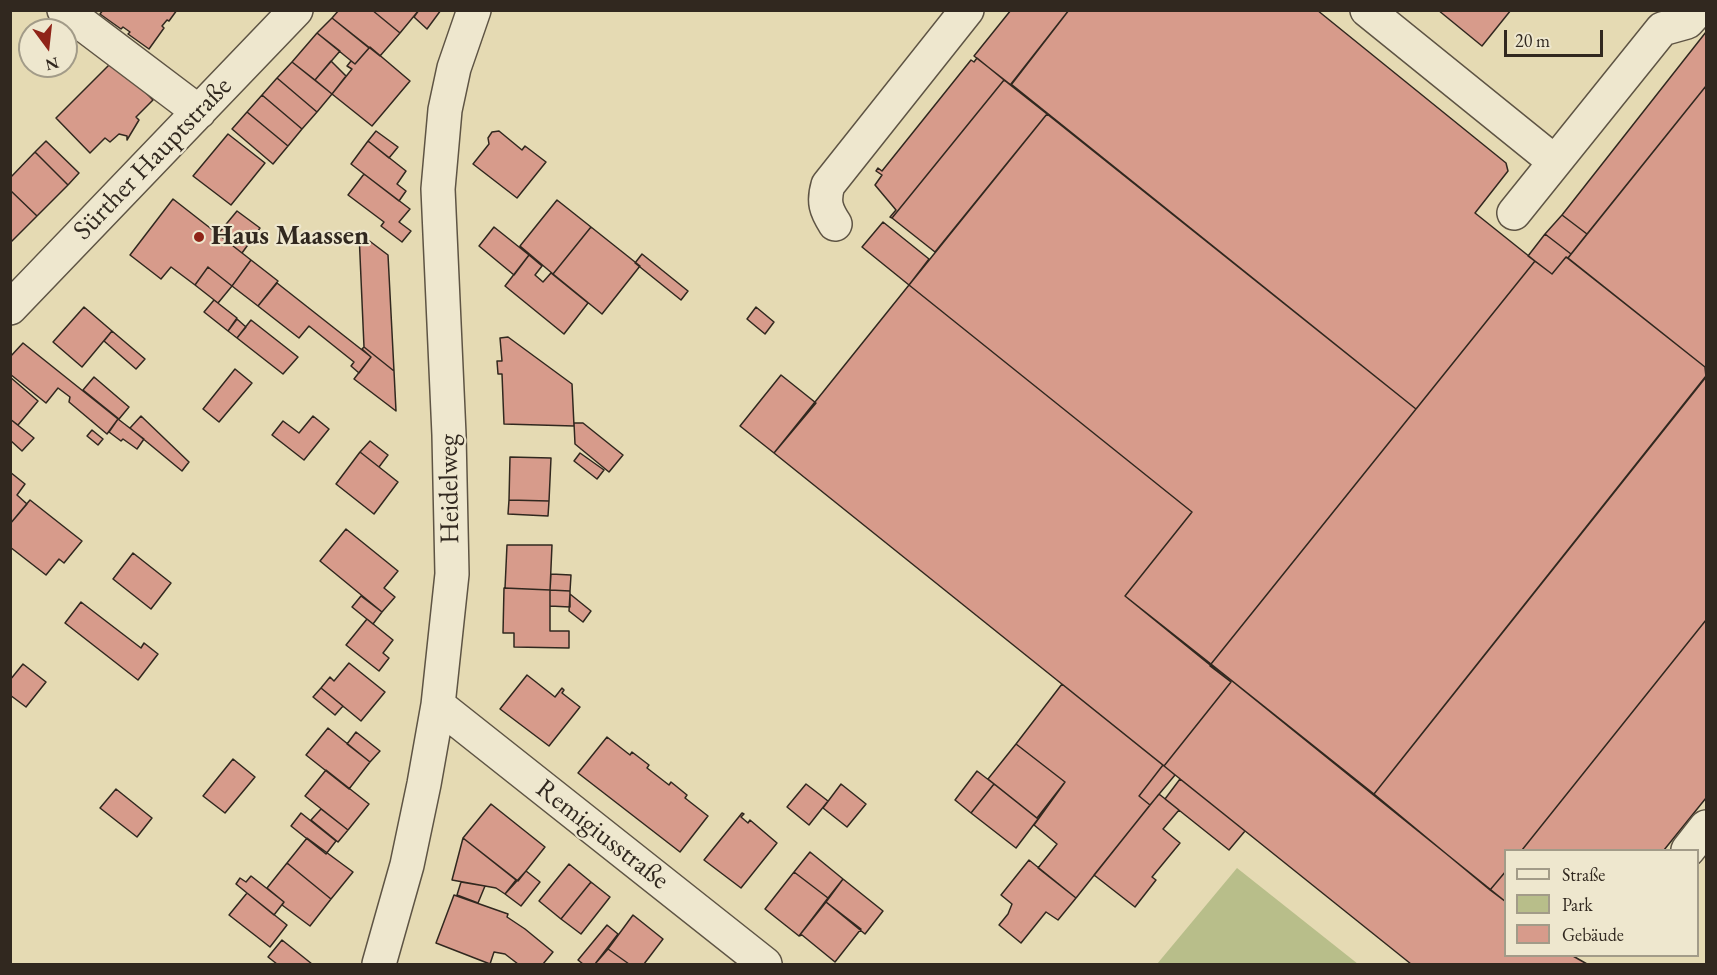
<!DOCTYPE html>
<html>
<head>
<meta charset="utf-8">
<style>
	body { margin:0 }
	#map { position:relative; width:1717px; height:975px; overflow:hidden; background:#e5dab3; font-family:"EB Garamond",serif }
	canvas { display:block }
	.frame { position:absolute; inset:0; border:12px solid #31281f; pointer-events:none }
	.legend { position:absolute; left:1504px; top:849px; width:195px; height:108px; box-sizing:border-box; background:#eee7ce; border:2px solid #a29b88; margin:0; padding:8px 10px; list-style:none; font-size:18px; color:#31281f }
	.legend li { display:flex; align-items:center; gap:12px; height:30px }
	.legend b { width:30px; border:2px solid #a29b88 }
	.north { position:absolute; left:18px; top:18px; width:60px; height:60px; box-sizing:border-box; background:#eee7ce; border:2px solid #a29b88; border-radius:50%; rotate:165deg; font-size:16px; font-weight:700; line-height:24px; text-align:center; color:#31281f }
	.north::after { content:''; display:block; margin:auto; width:21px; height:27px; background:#8f2418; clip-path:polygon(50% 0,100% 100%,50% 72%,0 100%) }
	.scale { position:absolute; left:1504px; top:30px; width:99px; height:27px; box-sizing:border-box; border:3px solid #31281f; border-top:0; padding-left:8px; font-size:18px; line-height:21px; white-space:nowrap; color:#31281f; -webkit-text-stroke:4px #eee7ce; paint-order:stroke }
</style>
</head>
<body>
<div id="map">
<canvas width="1717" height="975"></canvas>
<div class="frame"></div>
<ul class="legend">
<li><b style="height:8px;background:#eee7ce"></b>Straße</li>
<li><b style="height:16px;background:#b8be8a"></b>Park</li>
<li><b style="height:16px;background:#d79b8b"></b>Gebäude</li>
</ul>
<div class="north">N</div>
<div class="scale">20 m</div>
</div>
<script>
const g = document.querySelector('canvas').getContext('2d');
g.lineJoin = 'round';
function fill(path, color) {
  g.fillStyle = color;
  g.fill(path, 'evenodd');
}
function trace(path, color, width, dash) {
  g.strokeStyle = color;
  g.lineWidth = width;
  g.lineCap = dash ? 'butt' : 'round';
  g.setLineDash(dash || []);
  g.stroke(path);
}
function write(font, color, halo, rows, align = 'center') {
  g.font = font + ' "EB Garamond",serif';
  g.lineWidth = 4.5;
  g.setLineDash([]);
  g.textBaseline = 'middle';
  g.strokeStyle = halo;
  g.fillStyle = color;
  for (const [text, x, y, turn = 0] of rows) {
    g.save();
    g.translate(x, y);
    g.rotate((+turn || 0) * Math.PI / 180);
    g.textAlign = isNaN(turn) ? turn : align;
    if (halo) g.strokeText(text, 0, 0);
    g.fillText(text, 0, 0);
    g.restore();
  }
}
fill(new Path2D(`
	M 1237,868 L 1358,964 L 1157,964 Z`), '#b8be8a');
const building = new Path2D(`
	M 103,10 L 177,10 L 169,21 L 167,20 L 162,26 L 164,28 L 149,49 L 128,34 L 130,32 L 123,27 L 121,29 L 100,14 Z
	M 339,10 L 372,10 L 400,33 L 380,56 L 332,18 Z
	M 372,10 L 419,10 L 400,33 Z
	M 419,10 L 441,10 L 427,29 L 414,17 Z
	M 1011,10 L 1069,10 L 1011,85 L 974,56 Z
	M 1069,10 L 1317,10 L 1506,163 L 1508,171 L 1475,213 L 1535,261 L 1416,409 L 1011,84 Z
	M 1438,10 L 1511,10 L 1482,46 Z
	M 332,18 L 369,48 L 355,64 L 317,33 Z
	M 1706,32 L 1706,86 L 1587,234 L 1562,215 Z
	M 317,33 L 340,51 L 315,80 L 292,62 Z
	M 370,47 L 410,81 L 372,126 L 332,94 L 352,69 L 347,66 L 351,61 L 355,64 Z
	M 977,58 L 1004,80 L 892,218 L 890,217 L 896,210 L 875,185 L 882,175 L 876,171 L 878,168 L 882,171 L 971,60 L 974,62 Z
	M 114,60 L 153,100 L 136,117 L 139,120 L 127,140 L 127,136 L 119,134 L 110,142 L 105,138 L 90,153 L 56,118 Z
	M 331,61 L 346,76 L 332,94 L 315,80 Z
	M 292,62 L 332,94 L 317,112 L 277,78 Z
	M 277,78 L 317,112 L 302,129 L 262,95 Z
	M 1004,80 L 1047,114 L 935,252 L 892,218 Z
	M 1706,86 L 1706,370 L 1705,367 L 1568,258 Z
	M 262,95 L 302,129 L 288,146 L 247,112 Z
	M 247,112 L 288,146 L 273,164 L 232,129 Z
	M 1047,114 L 1416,409 L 1211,664 L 1125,596 L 1192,512 L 909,285 Z
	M 376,131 L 398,147 L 389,158 L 368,141 Z
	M 499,131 L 522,150 L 525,146 L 546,162 L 517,198 L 473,164 L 489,144 L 488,138 L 492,132 Z
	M 228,134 L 265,163 L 231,205 L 193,176 Z
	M 46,141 L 79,173 L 68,185 L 35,152 Z
	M 368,141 L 406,171 L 397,184 L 406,191 L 399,201 L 351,164 Z
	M 35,152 L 68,185 L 37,216 L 10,190 L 10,178 Z
	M 364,174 L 410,209 L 399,222 L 411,231 L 402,242 L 381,226 L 384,222 L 348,195 Z
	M 10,190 L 37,216 L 10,243 Z
	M 173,199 L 251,260 L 232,286 L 208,267 L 195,285 L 171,267 L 161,279 L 130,255 Z
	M 557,200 L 591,227 L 553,274 L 520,246 Z
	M 237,211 L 260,228 L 242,253 L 218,234 Z
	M 1562,215 L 1587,234 L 1571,254 L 1545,234 Z
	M 883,222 L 929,259 L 909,285 L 862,247 Z
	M 494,227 L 529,255 L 514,275 L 479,246 Z
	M 591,227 L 640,266 L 602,314 L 553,274 Z
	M 359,233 L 388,255 L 394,371 L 364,347 Z
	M 1545,234 L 1571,254 L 1568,258 L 1566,257 L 1552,274 L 1528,256 Z
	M 642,254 L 688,291 L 681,300 L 635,263 Z
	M 529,255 L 542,266 L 535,275 L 543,282 L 551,273 L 588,303 L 564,334 L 505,286 Z
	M 1566,257 L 1705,367 L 1706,377 L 1374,794 L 1211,664 L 1535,261 L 1552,274 Z
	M 251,260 L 278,281 L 258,306 L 232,286 Z
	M 208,267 L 232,286 L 218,303 L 195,285 Z
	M 277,283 L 371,357 L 359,373 L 351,366 L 354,362 L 309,326 L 299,338 L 258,306 Z
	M 909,285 L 1192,512 L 1125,596 L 1231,682 L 1164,766 L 774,453 Z
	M 214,300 L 237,318 L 228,331 L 204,312 Z
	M 84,307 L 112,331 L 82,367 L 53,342 Z
	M 756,307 L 774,322 L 765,334 L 747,319 Z
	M 237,319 L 246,327 L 237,338 L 228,331 Z
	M 251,320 L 298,357 L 283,374 L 237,338 Z
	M 112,331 L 145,359 L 136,369 L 104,341 Z
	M 508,337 L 572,384 L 574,426 L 504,424 L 502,374 L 498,374 L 497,361 L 502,361 L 500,338 Z
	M 23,343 L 118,419 L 107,434 L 69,402 L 70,397 L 58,388 L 46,403 L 10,374 L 10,357 Z
	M 364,347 L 394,371 L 396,411 L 354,379 L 371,357 L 362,349 Z
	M 235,369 L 252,383 L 219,422 L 203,409 Z
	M 781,375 L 816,403 L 774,453 L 740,426 Z
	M 1706,376 L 1706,620 L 1522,850 L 1506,850 L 1506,871 L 1490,890 L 1374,794 Z
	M 10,377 L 38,401 L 18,425 L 10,419 Z
	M 94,377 L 129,407 L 119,419 L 83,390 Z
	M 141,416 L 189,462 L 182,471 L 130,428 Z
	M 313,416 L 329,429 L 304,460 L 272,435 L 283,421 L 299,433 Z
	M 10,419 L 34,438 L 22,451 L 10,440 Z
	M 118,419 L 144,439 L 137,449 L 123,439 L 121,441 L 109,432 Z
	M 574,423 L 583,423 L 623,455 L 609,472 L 575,444 Z
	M 92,430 L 103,439 L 98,445 L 87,436 Z
	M 370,441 L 388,455 L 379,467 L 360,452 Z
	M 360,452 L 398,482 L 374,514 L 336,484 Z
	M 580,453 L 604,470 L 597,479 L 574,461 Z
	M 510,457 L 551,458 L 549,501 L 509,500 Z
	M 10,472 L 25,484 L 17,495 L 27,504 L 10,524 Z
	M 30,500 L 82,541 L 64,563 L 59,559 L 46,575 L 10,547 L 10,524 Z
	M 509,500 L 549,501 L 548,516 L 508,514 Z
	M 346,529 L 398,571 L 384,588 L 395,597 L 382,612 L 320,561 Z
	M 507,545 L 552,545 L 550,590 L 505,588 Z
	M 133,553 L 171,583 L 151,609 L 113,579 Z
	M 551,574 L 571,575 L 570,591 L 550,590 Z
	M 504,588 L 550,590 L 550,631 L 569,631 L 569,648 L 514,647 L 514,633 L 503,633 Z
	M 550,590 L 570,591 L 570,607 L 550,606 Z
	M 570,594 L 591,611 L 583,622 L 569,611 Z
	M 361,596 L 382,612 L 373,624 L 352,607 Z
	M 81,602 L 141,648 L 144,643 L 158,654 L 138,680 L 65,623 Z
	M 367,619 L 393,640 L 383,653 L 389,658 L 379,671 L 346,645 Z
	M 1706,620 L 1706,798 L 1664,850 L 1522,850 Z
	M 349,663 L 385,692 L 361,721 L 321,688 L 330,677 L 334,681 Z
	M 23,664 L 46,682 L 26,707 L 10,695 L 10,680 Z
	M 1211,664 L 1506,902 L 1506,956 L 1573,956 L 1587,964 L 1411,964 L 1164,766 L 1231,682 L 1210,666 Z
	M 527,675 L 555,697 L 562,688 L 564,690 L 562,693 L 580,707 L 549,746 L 500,709 Z
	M 1062,684 L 1163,765 L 1139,796 L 1150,805 L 1076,898 L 1038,868 L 1057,844 L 1034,825 L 1065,782 L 1016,744 Z
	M 321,688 L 343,706 L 335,715 L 313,697 Z
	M 328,728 L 370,762 L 349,789 L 306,755 Z
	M 356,732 L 380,751 L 370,762 L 347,744 Z
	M 607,737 L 630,755 L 632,752 L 649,765 L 647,768 L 669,785 L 671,782 L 687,795 L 685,798 L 708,816 L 680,852 L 578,773 Z
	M 1016,744 L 1065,782 L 1037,818 L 988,779 Z
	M 233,759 L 255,777 L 225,813 L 203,796 Z
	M 1163,765 L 1175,775 L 1150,805 L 1139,796 Z
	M 326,770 L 369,804 L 348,830 L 305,796 Z
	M 977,771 L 994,784 L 971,813 L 955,800 Z
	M 1180,779 L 1245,831 L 1229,850 L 1165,799 Z
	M 806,784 L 828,801 L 809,825 L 787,807 Z
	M 841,784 L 866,804 L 847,827 L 823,808 Z
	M 994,784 L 1038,819 L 1016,848 L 971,813 Z
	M 116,789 L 152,818 L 137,837 L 100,808 Z
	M 1159,794 L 1179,810 L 1163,829 L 1180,843 L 1152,877 L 1156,880 L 1135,907 L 1094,875 Z
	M 491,804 L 545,847 L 518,881 L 463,838 Z
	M 321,809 L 348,830 L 338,842 L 311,820 Z
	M 301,813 L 336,841 L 326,854 L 291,826 Z
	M 742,813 L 744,814 L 741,817 L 748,823 L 750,820 L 777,843 L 741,888 L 704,860 Z
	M 307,838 L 353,872 L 331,899 L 287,863 Z
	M 463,838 L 516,880 L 505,894 L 496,888 L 452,880 Z
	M 810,852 L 843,879 L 828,898 L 794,872 Z
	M 1029,860 L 1076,898 L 1058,920 L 1046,912 L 1021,943 L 999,925 L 1008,914 L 1012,904 L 1001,895 Z
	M 287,863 L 331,899 L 310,926 L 282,905 L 284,902 L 267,888 Z
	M 569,864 L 591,882 L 561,919 L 539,901 Z
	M 526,871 L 540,882 L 521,906 L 505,894 Z
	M 1506,871 L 1506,902 L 1490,890 Z
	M 794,872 L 828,898 L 799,936 L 765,909 Z
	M 251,876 L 284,902 L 274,915 L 236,884 L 240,878 L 246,882 Z
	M 843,879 L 883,911 L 865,934 L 826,902 Z
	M 461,882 L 485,886 L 478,903 L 457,895 Z
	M 591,882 L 610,897 L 581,934 L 561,919 Z
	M 247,893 L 287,925 L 270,947 L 229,915 Z
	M 454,895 L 508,914 L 507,917 L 525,929 L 553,952 L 543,964 L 518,964 L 505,954 L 494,952 L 490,964 L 436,943 Z
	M 826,902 L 861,929 L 835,962 L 802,935 L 799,936 Z
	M 633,915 L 663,939 L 644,964 L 629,964 L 608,949 Z
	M 607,925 L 618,934 L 595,964 L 583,964 L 578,960 Z
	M 282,940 L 312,964 L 277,964 L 268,957 Z
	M 608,949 L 629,964 L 595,964 Z`);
fill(building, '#d79b8b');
trace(building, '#31281f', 1.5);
const minor = new Path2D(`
	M 64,10 L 199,112
	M 1367,10 L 1555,162
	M 1514,213 L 1662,29 L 1687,22 L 1698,10
	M 835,224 C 826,210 823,202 828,185 L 967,10
	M 10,308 L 296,10
	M 438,705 L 765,964
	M 1688,850 L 1706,827
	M 379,964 L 407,865 L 424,784 L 438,705 L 452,574 L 449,435 L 438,189 L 445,110 L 454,68 L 474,10`);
trace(minor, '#5e5444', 36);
trace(minor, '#eee7ce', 33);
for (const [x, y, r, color] of [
	[199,237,6,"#8f2418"]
]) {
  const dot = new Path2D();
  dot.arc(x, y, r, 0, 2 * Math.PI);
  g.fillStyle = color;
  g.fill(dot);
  trace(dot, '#eee7ce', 2);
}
write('27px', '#31281f', '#eee7ce', [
	["Sürther Hauptstraße",153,159,-46],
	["Heidelweg",450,489,-91],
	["Remigiusstraße",602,835,38]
]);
write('bold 27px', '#31281f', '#eee7ce', [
	["Haus Maassen",211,237]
], 'left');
</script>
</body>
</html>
